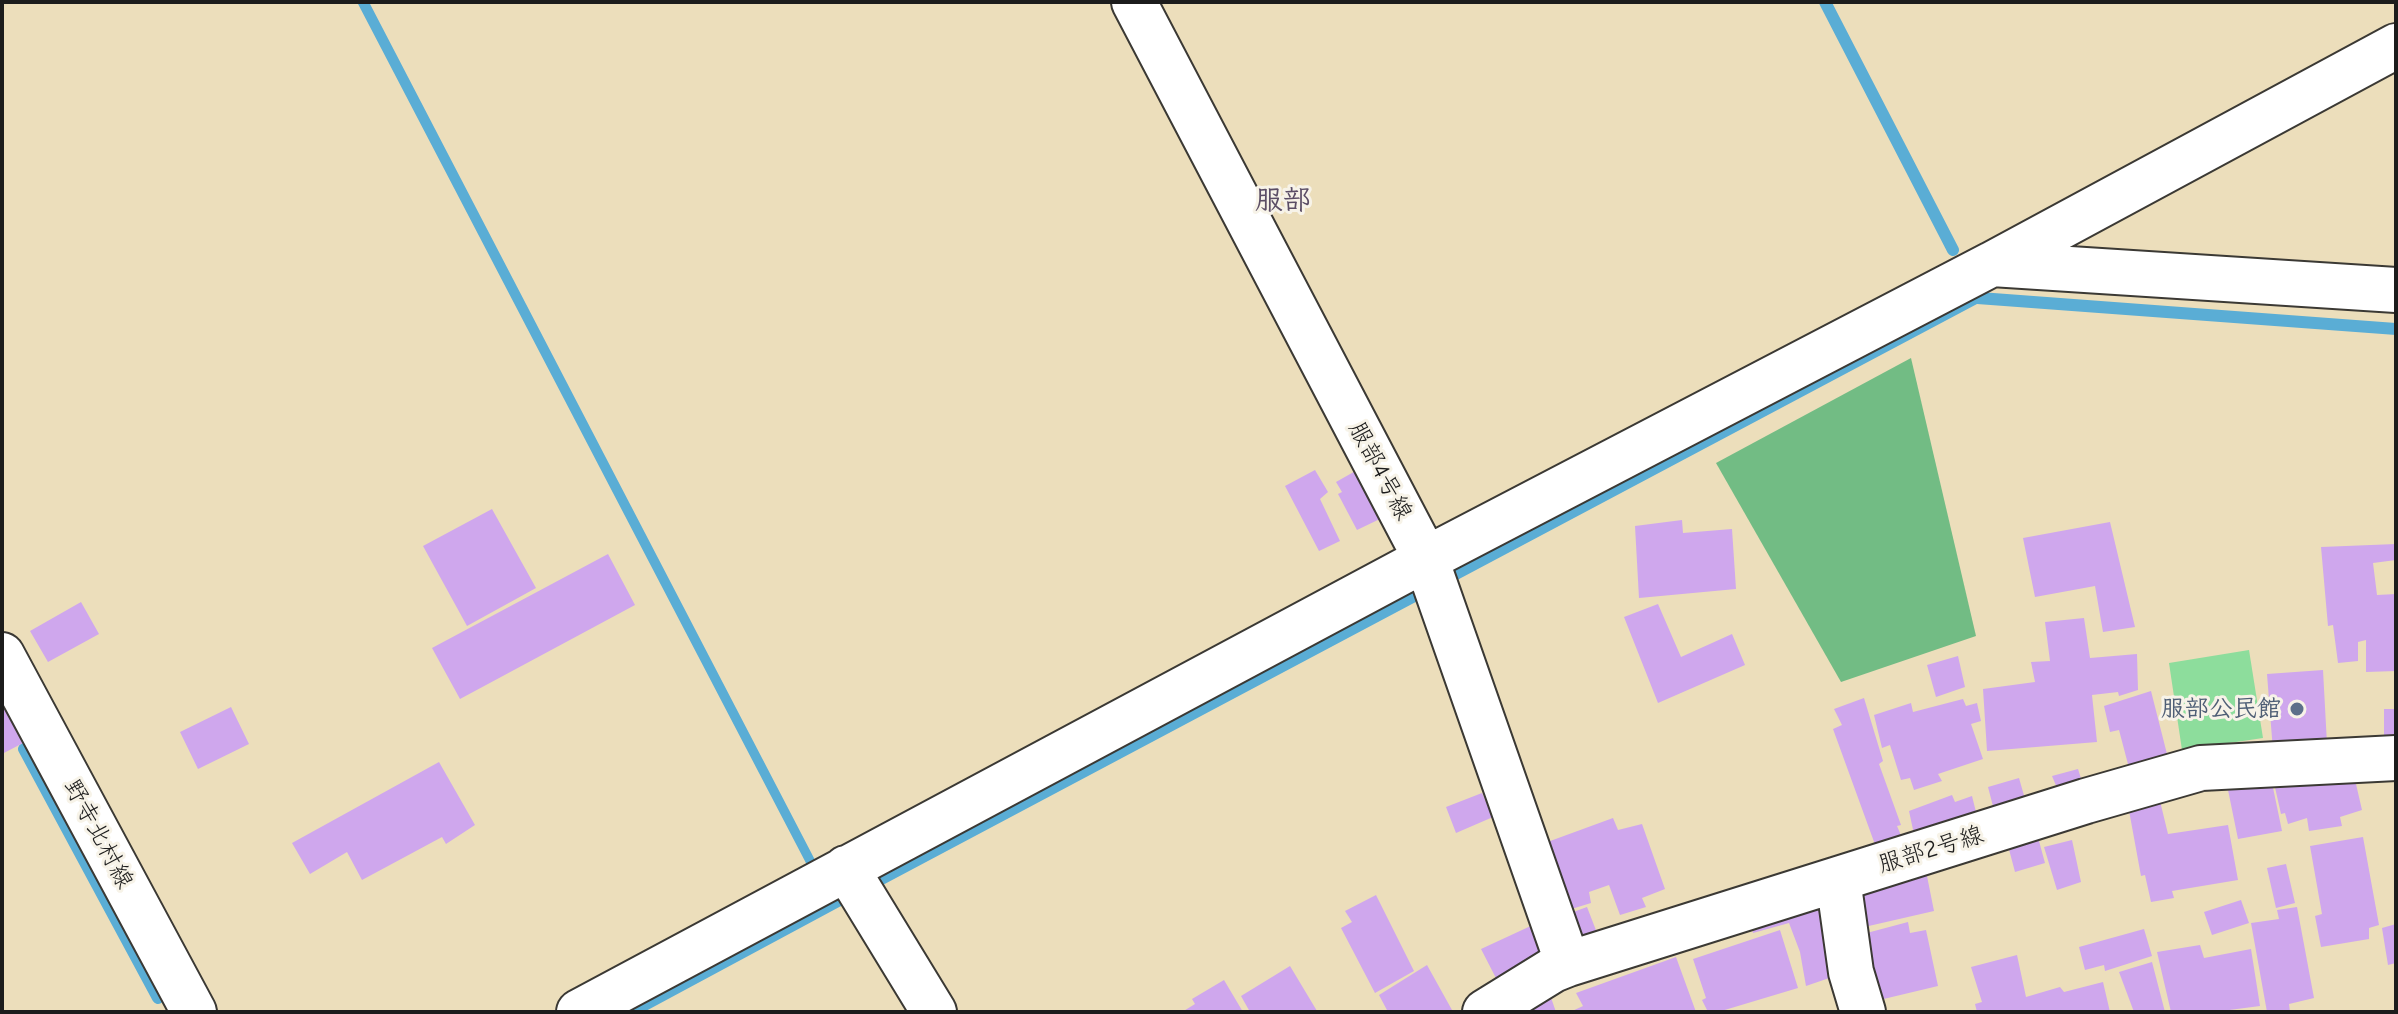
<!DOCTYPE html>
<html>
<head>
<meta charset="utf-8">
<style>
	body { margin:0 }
	#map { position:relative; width:2398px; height:1014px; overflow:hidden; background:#ecdebb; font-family:"Comic Neue",sans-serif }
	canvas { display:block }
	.frame { position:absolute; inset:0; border:4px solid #1c1c1c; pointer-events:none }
</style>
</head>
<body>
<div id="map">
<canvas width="2398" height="1014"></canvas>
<div class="frame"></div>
</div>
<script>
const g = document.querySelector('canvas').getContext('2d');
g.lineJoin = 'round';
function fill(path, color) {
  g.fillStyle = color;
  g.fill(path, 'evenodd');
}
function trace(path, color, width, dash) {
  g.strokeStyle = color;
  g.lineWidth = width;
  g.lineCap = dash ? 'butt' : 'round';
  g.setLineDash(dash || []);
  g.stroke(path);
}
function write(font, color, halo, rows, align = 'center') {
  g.font = font + ' "Comic Neue","Klee One",sans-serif';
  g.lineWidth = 6;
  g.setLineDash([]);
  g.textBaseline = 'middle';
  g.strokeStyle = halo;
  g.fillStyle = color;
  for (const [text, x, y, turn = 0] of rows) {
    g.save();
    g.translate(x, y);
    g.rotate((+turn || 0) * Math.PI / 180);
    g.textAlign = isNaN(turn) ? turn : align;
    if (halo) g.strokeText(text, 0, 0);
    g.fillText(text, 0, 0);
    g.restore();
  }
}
fill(new Path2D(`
	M 2249,650 L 2263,738 L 2182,750 L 2169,663 Z`), '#8ddd9c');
fill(new Path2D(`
	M 1911,358 L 1976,636 L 1841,682 L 1716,463 Z`), '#72bc84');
fill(new Path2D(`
	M 357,2 L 369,2 L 815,860 L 807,865 Z
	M 1980,292 L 2396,323 L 2396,335 L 1977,304 L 879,887 L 870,871 L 1418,579 L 1455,570 Z
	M 841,894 L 843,905 L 644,1012 L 622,1012 Z`), '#5aadd5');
trace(new Path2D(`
	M 1825,2 L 1953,250
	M 24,749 L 158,998`), '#5aadd5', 12);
fill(new Path2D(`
	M 1359,469 L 1384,517 L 1357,530 L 1338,494 L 1342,492 L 1336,482 Z
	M 1315,470 L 1328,492 L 1320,499 L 1340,541 L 1319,551 L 1285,486 Z
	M 492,509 L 536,588 L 467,626 L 423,546 Z
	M 1682,520 L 1683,533 L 1732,529 L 1736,589 L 1639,598 L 1635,526 Z
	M 2110,522 L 2135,627 L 2103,632 L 2095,586 L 2035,597 L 2023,538 Z
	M 2396,544 L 2396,560 L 2373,563 L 2377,595 L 2396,594 L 2396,671 L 2366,672 L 2366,640 L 2358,642 L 2358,661 L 2338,663 L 2333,625 L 2328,626 L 2321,547 Z
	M 608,554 L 635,605 L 460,699 L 432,648 Z
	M 81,602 L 99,634 L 48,662 L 30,631 Z
	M 1658,604 L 1681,657 L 1732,634 L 1745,665 L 1658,703 L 1624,617 Z
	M 2084,618 L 2090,658 L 2137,654 L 2138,690 L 2119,696 L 2118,692 L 2092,695 L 2097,742 L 1987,751 L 1983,689 L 2035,682 L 2031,662 L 2050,661 L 2045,622 Z
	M 1958,656 L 1965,687 L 1936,697 L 1927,665 Z
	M 2323,670 L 2327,744 L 2273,751 L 2267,674 Z
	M 2151,691 L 2168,758 L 2129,768 L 2119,730 L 2110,732 L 2104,706 Z
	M 1864,698 L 1883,761 L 1879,764 L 1901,825 L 1897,826 L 1903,840 L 1877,850 L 1833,729 L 1842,725 L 1834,709 Z
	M 1963,699 L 1966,706 L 1977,703 L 1981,721 L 1971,724 L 1983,759 L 1938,774 L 1942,781 L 1914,790 L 1910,778 L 1901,780 L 1890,745 L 1882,748 L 1874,715 L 1911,703 L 1913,712 Z
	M 4,707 L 25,742 L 2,754 L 2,708 Z
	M 231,707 L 249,744 L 198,769 L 180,732 Z
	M 2384,709 L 2396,709 L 2396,747 L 2384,747 Z
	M 439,762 L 475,825 L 446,844 L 442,837 L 362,880 L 347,852 L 310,874 L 292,843 Z
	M 2078,769 L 2084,788 L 2060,795 L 2052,776 Z
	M 2353,771 L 2362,810 L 2340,817 L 2342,826 L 2309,831 L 2307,818 L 2288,824 L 2285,813 L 2281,814 L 2274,783 Z
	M 2019,778 L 2027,806 L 1995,814 L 1988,787 Z
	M 2271,778 L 2282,831 L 2238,839 L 2227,785 Z
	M 1482,793 L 1493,817 L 1456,833 L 1446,807 Z
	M 1952,795 L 1955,802 L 1972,796 L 1978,820 L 1915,839 L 1909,811 Z
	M 2160,801 L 2168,834 L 2228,825 L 2238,880 L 2172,891 L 2174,898 L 2151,902 L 2145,875 L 2141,876 L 2128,805 Z
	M 1613,818 L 1618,830 L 1642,824 L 1665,889 L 1642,898 L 1646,907 L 1620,915 L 1609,885 L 1589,892 L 1591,903 L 1565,911 L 1542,844 Z
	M 2036,830 L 2045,863 L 2015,872 L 2006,838 Z
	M 2363,837 L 2379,925 L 2369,928 L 2369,939 L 2321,947 L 2315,916 L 2322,914 L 2310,846 Z
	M 2072,840 L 2081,882 L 2057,890 L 2044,847 Z
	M 2286,864 L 2295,903 L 2276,908 L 2267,868 Z
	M 1926,871 L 1934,911 L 1860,928 L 1852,889 Z
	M 1376,895 L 1414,971 L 1375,993 L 1341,928 L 1352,922 L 1345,911 Z
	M 1824,896 L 1838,975 L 1806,986 L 1800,952 L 1789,923 L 1753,933 L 1750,917 Z
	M 2241,900 L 2249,923 L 2212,935 L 2204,912 Z
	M 1587,907 L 1599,938 L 1577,946 L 1565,915 Z
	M 2297,907 L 2314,998 L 2289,1004 L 2290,1012 L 2267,1012 L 2251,923 L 2279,919 L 2277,910 Z
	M 1908,922 L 1910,933 L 1926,930 L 1938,986 L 1871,1002 L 1863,934 Z
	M 1535,924 L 1551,957 L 1498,982 L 1481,949 Z
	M 2396,924 L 2396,963 L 2388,965 L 2382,928 Z
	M 2144,929 L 2152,956 L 2105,971 L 2104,965 L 2085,970 L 2079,947 Z
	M 1780,930 L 1798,988 L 1718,1012 L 1708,1012 L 1702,1000 L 1706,998 L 1693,959 Z
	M 2200,945 L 2204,958 L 2251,949 L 2260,1006 L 2214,1012 L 2171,1012 L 2157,952 Z
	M 2017,955 L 2026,997 L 2060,987 L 2064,992 L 2103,982 L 2110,1012 L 1977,1012 L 1975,1004 L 1982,1002 L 1971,967 Z
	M 1676,957 L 1696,1012 L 1570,1012 L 1583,1006 L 1576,993 Z
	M 2152,962 L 2165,1012 L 2134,1012 L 2119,972 Z
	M 1427,965 L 1452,1010 L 1388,1012 L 1379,995 Z
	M 1290,966 L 1317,1011 L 1250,1012 L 1241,996 Z
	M 1224,980 L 1243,1012 L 1182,1012 L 1195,1004 L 1192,999 Z
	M 1549,992 L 1556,1012 L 1520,1012 Z`), '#cfa7ed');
const street = new Path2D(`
	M 1134,2 L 1426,559 L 1568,964
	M 1992,264 L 2396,46
	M 846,868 L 934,1012
	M 1838,879 L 1851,972 L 1863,1012
	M 579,1012 L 1426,559 L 1992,264 L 2396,290
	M 1485,1012 L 1553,970 L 1568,964 L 2086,801 L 2201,768 L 2396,758`);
const secondary = new Path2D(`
	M 2,655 L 194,1012`);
trace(street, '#3b3934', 48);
trace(secondary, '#3b3934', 48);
trace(street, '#fff', 44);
trace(secondary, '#fff', 44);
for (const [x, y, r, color] of [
	[2297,709,8,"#5c6f8a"]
]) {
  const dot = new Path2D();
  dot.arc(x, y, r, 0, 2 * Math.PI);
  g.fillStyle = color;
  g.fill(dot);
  trace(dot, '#f7f3e8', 3);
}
write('24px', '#1c1c1c', '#f7f3e8', [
	["服部4号線",1380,471,62],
	["野寺北村線",98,834,62],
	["服部2号線",1931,850,-17]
]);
write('bold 24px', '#4e5e75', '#f7f3e8', [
	["服部公民館",2281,709]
], 'right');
write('bold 28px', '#5b4d65', '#f7f3e8', [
	["服部",1283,201]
]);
</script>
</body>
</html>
